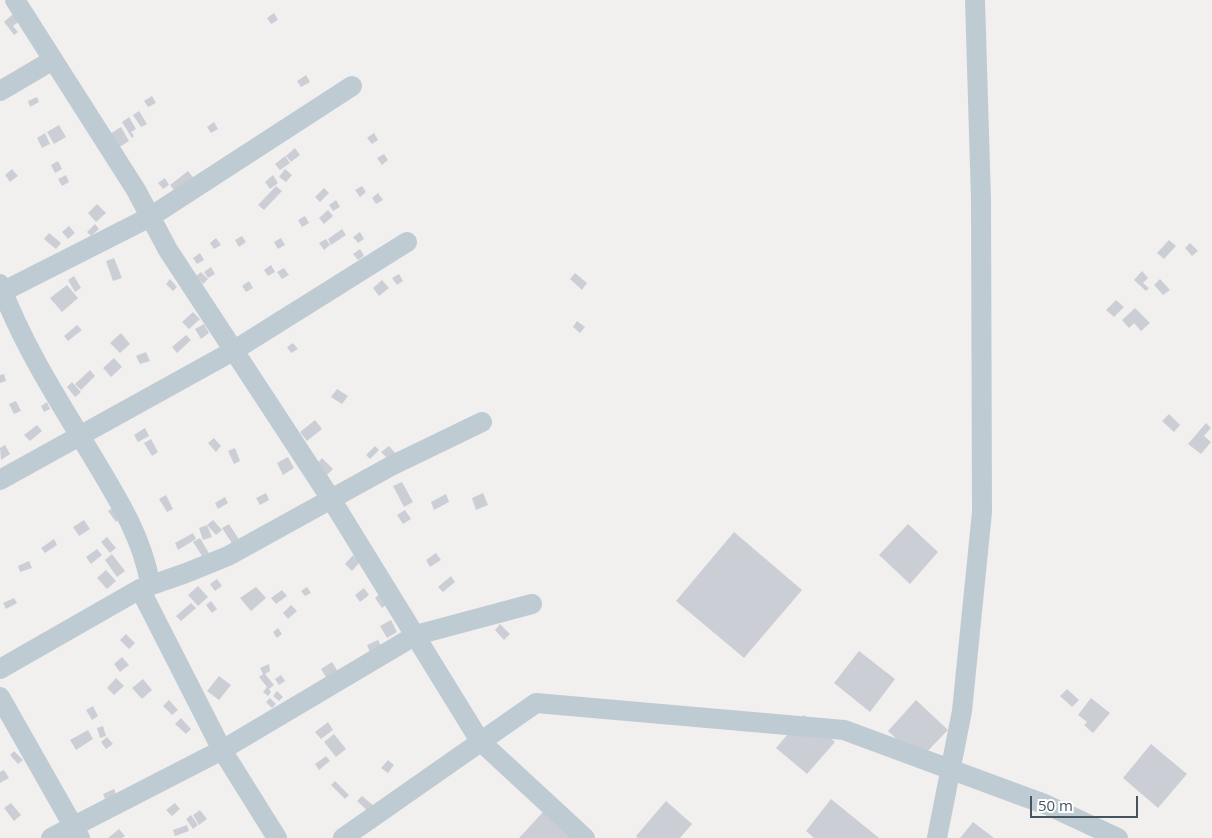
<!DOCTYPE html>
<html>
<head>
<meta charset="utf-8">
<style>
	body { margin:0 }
	#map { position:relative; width:1212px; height:838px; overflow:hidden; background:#f2efef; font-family:"Open Sans",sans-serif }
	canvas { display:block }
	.scale { position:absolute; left:1030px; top:796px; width:108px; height:22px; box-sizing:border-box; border:2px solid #46545f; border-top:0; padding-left:6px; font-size:15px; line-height:18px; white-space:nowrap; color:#46545f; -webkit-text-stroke:4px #fff; paint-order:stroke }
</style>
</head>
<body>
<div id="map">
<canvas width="1212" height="838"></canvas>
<div class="scale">50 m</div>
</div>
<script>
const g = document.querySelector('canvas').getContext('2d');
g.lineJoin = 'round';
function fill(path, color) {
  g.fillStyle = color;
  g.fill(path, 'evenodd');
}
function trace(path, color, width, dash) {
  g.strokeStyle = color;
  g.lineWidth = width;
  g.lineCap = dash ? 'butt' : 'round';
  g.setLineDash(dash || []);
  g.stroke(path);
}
fill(new Path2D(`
	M 15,12 L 21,20 L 13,26 L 18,32 L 14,35 L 4,22 Z
	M 274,13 L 278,20 L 271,24 L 267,18 Z
	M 306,75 L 310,82 L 301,87 L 297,81 Z
	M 152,96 L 156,103 L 148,107 L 144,101 Z
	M 37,97 L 39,102 L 30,107 L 28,101 Z
	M 139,111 L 147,124 L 141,127 L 133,115 Z
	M 129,117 L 136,129 L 131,132 L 134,136 L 132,138 L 122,122 Z
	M 214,122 L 218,129 L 211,133 L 207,127 Z
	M 59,125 L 66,137 L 54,144 L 47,132 Z
	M 121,127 L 129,141 L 118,148 L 110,134 Z
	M 45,133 L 50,144 L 42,148 L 37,138 Z
	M 374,133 L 378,140 L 372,144 L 367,138 Z
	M 295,148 L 300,155 L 291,162 L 286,156 Z
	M 384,154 L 388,160 L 382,165 L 377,158 Z
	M 285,156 L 290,163 L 280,170 L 275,164 Z
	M 58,161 L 62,169 L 55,173 L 51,165 Z
	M 12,169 L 18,176 L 10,182 L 5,175 Z
	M 285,169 L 292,175 L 286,182 L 279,177 Z
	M 188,171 L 193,177 L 179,197 L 170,185 Z
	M 66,175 L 69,182 L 62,186 L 58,179 Z
	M 273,175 L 278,183 L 270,189 L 265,182 Z
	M 165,178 L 169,185 L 163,189 L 158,183 Z
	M 276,186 L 282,191 L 264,210 L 258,205 Z
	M 362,186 L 366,192 L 360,197 L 355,190 Z
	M 324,188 L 329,193 L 320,202 L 315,197 Z
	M 378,193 L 383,200 L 376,204 L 372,198 Z
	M 336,200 L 340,207 L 333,211 L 329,205 Z
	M 97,204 L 106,213 L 96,222 L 88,213 Z
	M 328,210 L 333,216 L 324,224 L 319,218 Z
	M 305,216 L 309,223 L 302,227 L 298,220 Z
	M 95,224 L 99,229 L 91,236 L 87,232 Z
	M 69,226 L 75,233 L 68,239 L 62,232 Z
	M 342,229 L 346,235 L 331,245 L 328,239 Z
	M 360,232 L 364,239 L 358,243 L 353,237 Z
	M 49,233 L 61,243 L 56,249 L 44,239 Z
	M 242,236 L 246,242 L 239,247 L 235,240 Z
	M 216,238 L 221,245 L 214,249 L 210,243 Z
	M 281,238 L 285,245 L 278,249 L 274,242 Z
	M 326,239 L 330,245 L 324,250 L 319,243 Z
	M 1169,240 L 1176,246 L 1164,259 L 1157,253 Z
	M 1190,243 L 1198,251 L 1192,256 L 1185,248 Z
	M 360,249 L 364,256 L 358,260 L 353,254 Z
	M 200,253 L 204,260 L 197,264 L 193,258 Z
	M 114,258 L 122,278 L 113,281 L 106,261 Z
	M 271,265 L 275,272 L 268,276 L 264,270 Z
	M 211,267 L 215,274 L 208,278 L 204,272 Z
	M 284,268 L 289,275 L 282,279 L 277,272 Z
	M 1142,271 L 1148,278 L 1143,283 L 1149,288 L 1146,291 L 1134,280 Z
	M 201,272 L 208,279 L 203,284 L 196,276 Z
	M 575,273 L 587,283 L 582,290 L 570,279 Z
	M 399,274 L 403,281 L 397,285 L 392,278 Z
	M 74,276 L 81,288 L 75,292 L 68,280 Z
	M 170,279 L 177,287 L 173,291 L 166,284 Z
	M 1160,279 L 1170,290 L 1163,295 L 1154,285 Z
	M 382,280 L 389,288 L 379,296 L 373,288 Z
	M 249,281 L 253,288 L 246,292 L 242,286 Z
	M 67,285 L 78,298 L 62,312 L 50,298 Z
	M 1116,300 L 1124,307 L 1114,317 L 1106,310 Z
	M 1135,308 L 1150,323 L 1141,331 L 1134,323 L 1129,328 L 1122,320 Z
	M 193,312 L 200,319 L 189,329 L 182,322 Z
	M 577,321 L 585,327 L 580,333 L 573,327 Z
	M 204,324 L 209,333 L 201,339 L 195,329 Z
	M 77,325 L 82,330 L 68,341 L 64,336 Z
	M 121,333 L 130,344 L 120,353 L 110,343 Z
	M 186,335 L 191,340 L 177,353 L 172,347 Z
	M 293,343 L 298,349 L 291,353 L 287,347 Z
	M 146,352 L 150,361 L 140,364 L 136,356 Z
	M 114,358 L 122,367 L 111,377 L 103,368 Z
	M 90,370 L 95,376 L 81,390 L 75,384 Z
	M 4,374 L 6,381 L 0,383 L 0,375 Z
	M 72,382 L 81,392 L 75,397 L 67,387 Z
	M 337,389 L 348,396 L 342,404 L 331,397 Z
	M 16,401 L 21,411 L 14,414 L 9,404 Z
	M 47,402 L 50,409 L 44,412 L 41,406 Z
	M 1169,414 L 1180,425 L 1174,432 L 1162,421 Z
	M 315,420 L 322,429 L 307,441 L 300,432 Z
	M 1206,423 L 1211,428 L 1204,436 L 1211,442 L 1201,454 L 1188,444 Z
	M 37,425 L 42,431 L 30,441 L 24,435 Z
	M 145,428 L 149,436 L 138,442 L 134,435 Z
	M 214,438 L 221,446 L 216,452 L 208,443 Z
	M 151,439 L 158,452 L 152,456 L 144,443 Z
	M 5,445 L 10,454 L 1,460 L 0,448 Z
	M 375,446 L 379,450 L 370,459 L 366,455 Z
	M 389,446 L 397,455 L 390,461 L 381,452 Z
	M 235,448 L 240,461 L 234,464 L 228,451 Z
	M 288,457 L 294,468 L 283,475 L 277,463 Z
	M 322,458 L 333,469 L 327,475 L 316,465 Z
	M 402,482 L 413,502 L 404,507 L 393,486 Z
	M 266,493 L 269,500 L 260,505 L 256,498 Z
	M 483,493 L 488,505 L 476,510 L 472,498 Z
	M 446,494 L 449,502 L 434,510 L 431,502 Z
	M 166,495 L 173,509 L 167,512 L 159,499 Z
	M 225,497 L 228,503 L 218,509 L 215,503 Z
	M 115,506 L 123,516 L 116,522 L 108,511 Z
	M 405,510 L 411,519 L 403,524 L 397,515 Z
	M 84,520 L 90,529 L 79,536 L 73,527 Z
	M 213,520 L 222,530 L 216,535 L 207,525 Z
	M 229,524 L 242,544 L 235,548 L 222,528 Z
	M 908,524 L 938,552 L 910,584 L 879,555 Z
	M 207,525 L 212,537 L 203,540 L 199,528 Z
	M 734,532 L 802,590 L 744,658 L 676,601 Z
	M 193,533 L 196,539 L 178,550 L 175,543 Z
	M 107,537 L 116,548 L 110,553 L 101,542 Z
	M 200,538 L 210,555 L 204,559 L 193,542 Z
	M 54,539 L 57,545 L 45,553 L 41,548 Z
	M 97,549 L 102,555 L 91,564 L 86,557 Z
	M 436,553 L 441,560 L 430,567 L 426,560 Z
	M 112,554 L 125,571 L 117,577 L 105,560 Z
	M 353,555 L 360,562 L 352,571 L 345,564 Z
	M 29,561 L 32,568 L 20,572 L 18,566 Z
	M 106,570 L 116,581 L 107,589 L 97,578 Z
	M 451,576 L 455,582 L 443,592 L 438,587 Z
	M 217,579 L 222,586 L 215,591 L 210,584 Z
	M 198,586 L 208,597 L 198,606 L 188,595 Z
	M 256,587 L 266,598 L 251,611 L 240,598 Z
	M 307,587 L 311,593 L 305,596 L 301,591 Z
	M 364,588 L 369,595 L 360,602 L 355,595 Z
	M 282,590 L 287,596 L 276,604 L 271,598 Z
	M 382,592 L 390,602 L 382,608 L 375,598 Z
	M 14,598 L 17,603 L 6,609 L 3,603 Z
	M 211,601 L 217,609 L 212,613 L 206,605 Z
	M 191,603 L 196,608 L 181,621 L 176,616 Z
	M 291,605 L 297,611 L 288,619 L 283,613 Z
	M 391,620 L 397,632 L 387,638 L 380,626 Z
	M 500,624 L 510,634 L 504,640 L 495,630 Z
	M 278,628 L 282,634 L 277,638 L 273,632 Z
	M 126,634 L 135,643 L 129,649 L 120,640 Z
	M 378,640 L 383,650 L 371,655 L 367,645 Z
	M 859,651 L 895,679 L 870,712 L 834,683 Z
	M 122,657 L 129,665 L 120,672 L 114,664 Z
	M 332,662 L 340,675 L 329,682 L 321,669 Z
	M 269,664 L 270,671 L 265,674 L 274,685 L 269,689 L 271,692 L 268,696 L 263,692 L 267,687 L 259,677 L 263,674 L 260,668 Z
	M 281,675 L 285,681 L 279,685 L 275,679 Z
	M 219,676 L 231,685 L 219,700 L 207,691 Z
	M 116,678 L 124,686 L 114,695 L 107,688 Z
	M 143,679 L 152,690 L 142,699 L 132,688 Z
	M 1067,689 L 1079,700 L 1072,707 L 1060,696 Z
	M 277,691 L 283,697 L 279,701 L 273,696 Z
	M 270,698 L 276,704 L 272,708 L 266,702 Z
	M 1091,698 L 1110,713 L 1093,733 L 1084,725 L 1087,722 L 1078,715 Z
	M 169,700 L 178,710 L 172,715 L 163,706 Z
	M 916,700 L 948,730 L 919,760 L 888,731 Z
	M 93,706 L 98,716 L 92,720 L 86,710 Z
	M 804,715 L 835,742 L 807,774 L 776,748 Z
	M 181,718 L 191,729 L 186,734 L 175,724 Z
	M 328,722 L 333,730 L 321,739 L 315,732 Z
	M 103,726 L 106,736 L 100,738 L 97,728 Z
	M 88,730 L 93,739 L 76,750 L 70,740 Z
	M 334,734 L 346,749 L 336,757 L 324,742 Z
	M 107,737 L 113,744 L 106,749 L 101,742 Z
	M 1151,744 L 1187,774 L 1158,808 L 1123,778 Z
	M 14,751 L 23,760 L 18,764 L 10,755 Z
	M 326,756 L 330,761 L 319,770 L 315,764 Z
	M 388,760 L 394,765 L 388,773 L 381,768 Z
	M 4,770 L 9,778 L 0,783 L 0,772 Z
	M 335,781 L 349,795 L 345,799 L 331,785 Z
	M 114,789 L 119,801 L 108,806 L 103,794 Z
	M 362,796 L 374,806 L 369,812 L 357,801 Z
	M 831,799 L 879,838 L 814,838 L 806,831 Z
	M 666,801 L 692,824 L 680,838 L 638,838 L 636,836 Z
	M 11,803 L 21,815 L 14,821 L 4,808 Z
	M 175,803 L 180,809 L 172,816 L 166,810 Z
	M 200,810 L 207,819 L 199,825 L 193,815 Z
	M 544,811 L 573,838 L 519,838 Z
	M 191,815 L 198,825 L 193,829 L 186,819 Z
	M 973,822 L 994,838 L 960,838 Z
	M 187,825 L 189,831 L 175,836 L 173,830 Z
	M 119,829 L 125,836 L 122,838 L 108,838 Z`), '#cbcfd5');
trace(new Path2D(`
	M 15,0 L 136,190 L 168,250 L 331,499 L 480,741 L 585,838
	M 0,91 L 53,60
	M 0,284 C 23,346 60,403 94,459 C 118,499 142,537 150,583
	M 0,293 L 150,217 L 352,86
	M 0,480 L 233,351 L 407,242
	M 140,589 L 222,750 L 277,838
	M 0,669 L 140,589 L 186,573 L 228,556 L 391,466 L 482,422
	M 0,697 L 80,838
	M 51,838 L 222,750 L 416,635 L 532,604
	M 343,838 L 536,703 L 844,730 L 1047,805 L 1118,838
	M 937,838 L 962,711 L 982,512 L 981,200 L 975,0`), '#bfcbd3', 20);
</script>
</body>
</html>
